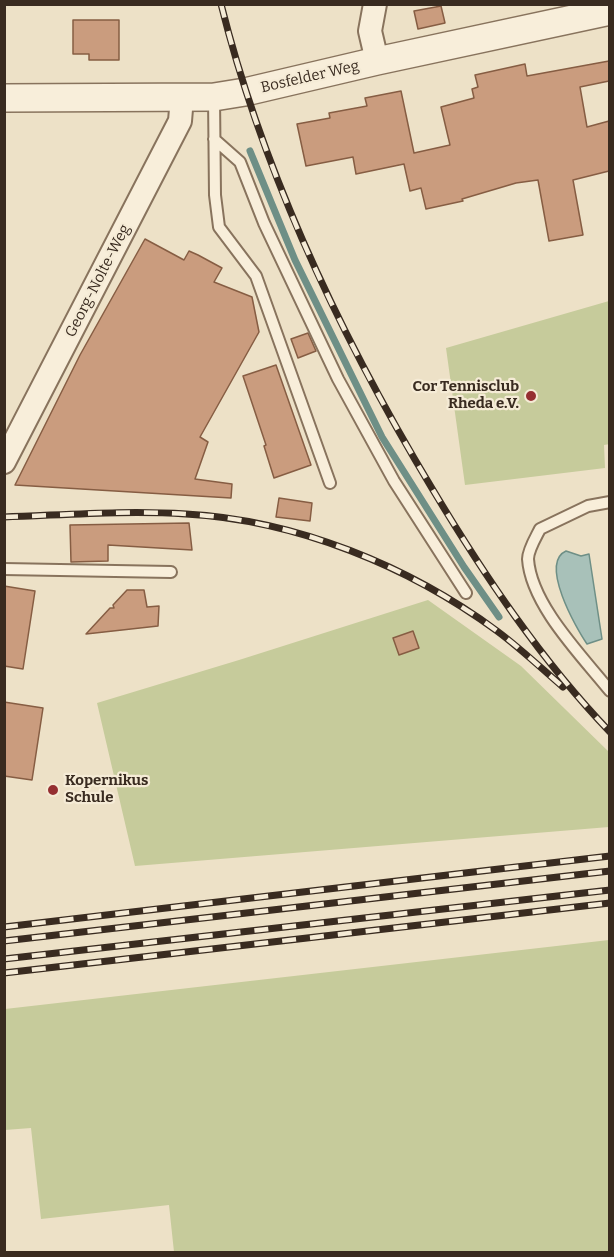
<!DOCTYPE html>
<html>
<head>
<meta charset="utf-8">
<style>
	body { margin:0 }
	#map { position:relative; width:614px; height:1257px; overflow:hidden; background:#ede1c7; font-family:Bitter,serif }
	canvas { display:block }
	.frame { position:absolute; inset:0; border:6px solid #392b20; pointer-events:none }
</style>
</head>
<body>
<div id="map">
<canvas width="614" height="1257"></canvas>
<div class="frame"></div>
</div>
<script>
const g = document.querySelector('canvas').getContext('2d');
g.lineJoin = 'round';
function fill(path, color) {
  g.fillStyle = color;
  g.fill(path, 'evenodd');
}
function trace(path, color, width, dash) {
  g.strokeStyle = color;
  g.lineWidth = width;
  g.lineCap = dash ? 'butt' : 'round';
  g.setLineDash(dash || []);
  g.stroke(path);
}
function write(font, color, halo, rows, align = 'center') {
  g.font = font + ' Bitter,serif';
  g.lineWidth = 4.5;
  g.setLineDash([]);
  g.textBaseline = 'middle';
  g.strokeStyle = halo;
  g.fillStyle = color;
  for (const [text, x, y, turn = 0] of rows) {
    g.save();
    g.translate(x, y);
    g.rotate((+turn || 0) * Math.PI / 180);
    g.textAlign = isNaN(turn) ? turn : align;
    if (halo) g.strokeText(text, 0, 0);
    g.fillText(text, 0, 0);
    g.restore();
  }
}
fill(new Path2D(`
	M 609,301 L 610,444 L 604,445 L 605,468 L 465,485 L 446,348 Z
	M 428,600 L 521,666 L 609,752 L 609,827 L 135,866 L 97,703 L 239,660 Z
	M 609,940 L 609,1252 L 174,1252 L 169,1205 L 41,1219 L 31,1128 L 5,1130 L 5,1009 Z`), '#c6cb9b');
const water = new Path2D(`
	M 566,551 L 581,556 L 589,554 L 602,639 L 587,644 C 576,628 539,563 566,551 Z`);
fill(water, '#a8c1b9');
trace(water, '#6e8f86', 1.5);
trace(new Path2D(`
	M 250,151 L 295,260 L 382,437 L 464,567 L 499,617`), '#6e8f86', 7);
const building = new Path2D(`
	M 441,6 L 445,23 L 418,29 L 414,11 Z
	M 73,20 L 119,20 L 119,60 L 89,60 L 89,54 L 73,54 Z
	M 609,61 L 609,81 L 580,87 L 587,127 L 609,121 L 609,171 L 573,180 L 583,235 L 549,241 L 538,180 L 516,183 L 462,199 L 463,201 L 426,209 L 421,188 L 410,191 L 404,164 L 356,174 L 353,157 L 306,166 L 297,124 L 330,118 L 329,113 L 367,106 L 365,98 L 401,91 L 414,153 L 450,145 L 441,107 L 474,98 L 472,89 L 478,87 L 475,75 L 525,64 L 527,76 Z
	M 145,239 L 184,260 L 189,251 L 198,255 L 222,268 L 214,282 L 252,297 L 259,332 L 200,437 L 208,442 L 195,479 L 232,484 L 231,498 L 15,485 L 80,355 Z
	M 308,333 L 316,351 L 298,358 L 291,339 Z
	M 276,365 L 311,465 L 274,478 L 264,446 L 266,445 L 243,376 Z
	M 279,498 L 312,503 L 310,521 L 276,517 Z
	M 189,523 L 192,550 L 108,545 L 108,561 L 71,562 L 70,525 Z
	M 4,586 L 35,591 L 23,669 L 4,666 Z
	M 127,590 L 144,590 L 147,607 L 159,606 L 158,626 L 86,634 L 110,608 L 114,608 L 113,605 Z
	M 413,631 L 419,648 L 399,655 L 393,638 Z
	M 4,702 L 43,708 L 32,780 L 4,776 Z`);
fill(building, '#ca9c7e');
trace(building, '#865d43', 1.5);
const service = new Path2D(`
	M 214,97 L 215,195 L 219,227 L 256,276 L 330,483
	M 214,139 L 240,162 L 264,223 L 338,379 L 394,481 L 466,593
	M 610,502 L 588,506 L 540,529 C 536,537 528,550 528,559 C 531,605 582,656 610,691
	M 4,569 L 171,572`);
const minor = new Path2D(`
	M 375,4 L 370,31 L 377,61
	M 4,462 L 180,121 L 182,97`);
const tertiary = new Path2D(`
	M 4,98 L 214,97 L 245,92 L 377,61 L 610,11`);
trace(service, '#88735d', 14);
trace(minor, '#88735d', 26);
trace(tertiary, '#88735d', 30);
trace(service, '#f8eeda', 10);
trace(minor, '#f8eeda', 22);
trace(tertiary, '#f8eeda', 27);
const rail = new Path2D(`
	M 221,4 C 264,176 342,339 433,490 C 484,575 541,660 610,732
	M 4,517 C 65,515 126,510 186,514 C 296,520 409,566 497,631 C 520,648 541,668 563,687
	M 4,927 L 610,856
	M 4,941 L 610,871
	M 4,959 L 610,890
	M 4,973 L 610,903`);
trace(rail, '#392b20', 7);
trace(rail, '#f5ebd6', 4.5, [14]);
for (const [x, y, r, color] of [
	[531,396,6,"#952f31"],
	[53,790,6,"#952f31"]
]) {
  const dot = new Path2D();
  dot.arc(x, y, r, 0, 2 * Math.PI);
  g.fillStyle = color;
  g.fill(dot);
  trace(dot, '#f5ebd6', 2);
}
write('15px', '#392b20', '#f5ebd6', [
	["Bosfelder Weg",310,77,-13],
	["Georg-Nolte-Weg",98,281,-63]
]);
write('bold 15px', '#392b20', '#f5ebd6', [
	["Cor Tennisclub",519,387],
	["Rheda e.V.",519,404],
	["Kopernikus",65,781,"left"],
	["Schule",65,798,"left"]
], 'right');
</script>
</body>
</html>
